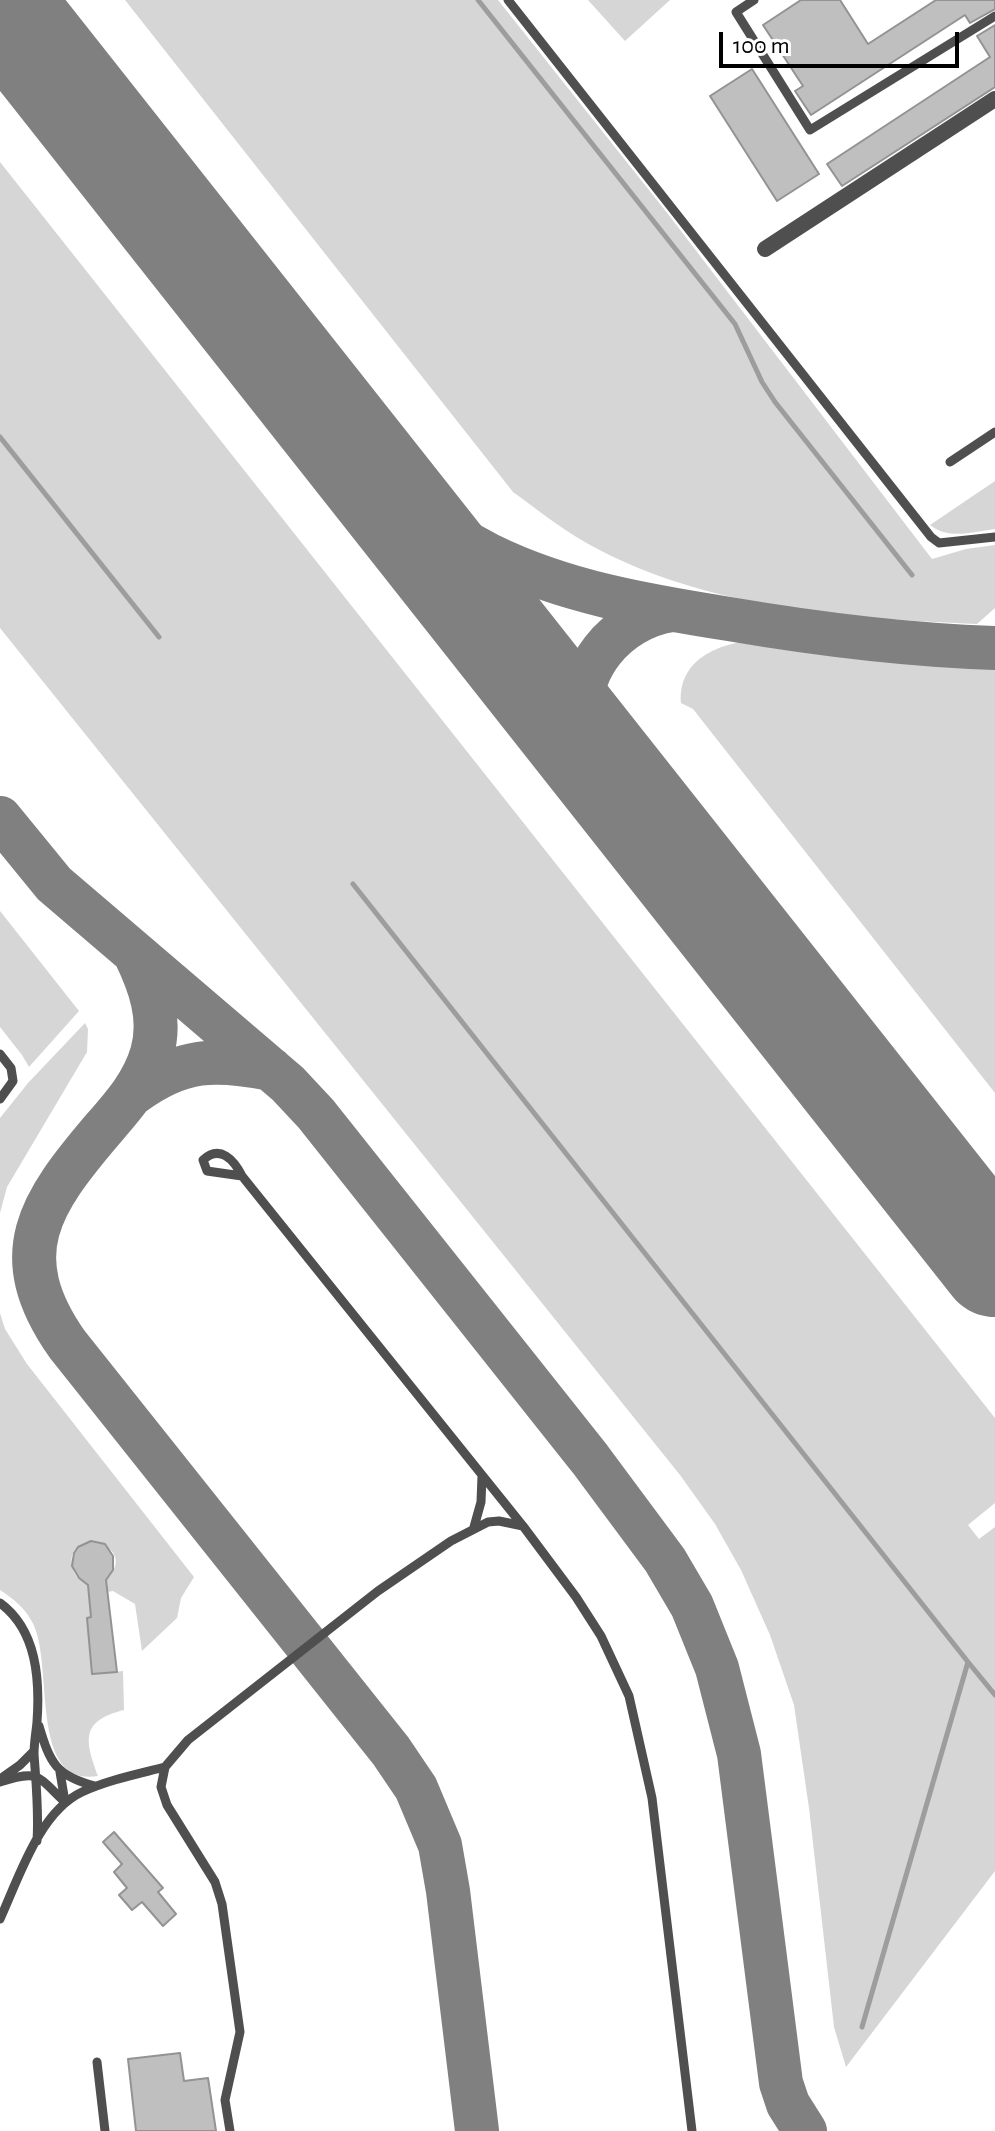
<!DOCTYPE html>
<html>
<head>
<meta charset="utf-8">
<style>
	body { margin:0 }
	#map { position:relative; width:995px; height:2131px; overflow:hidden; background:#fff; font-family:"Alegreya Sans",sans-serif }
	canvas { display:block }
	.scale { position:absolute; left:719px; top:32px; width:240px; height:36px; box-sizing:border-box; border:4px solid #000; border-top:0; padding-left:10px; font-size:24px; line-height:28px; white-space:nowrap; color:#000; -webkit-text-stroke:6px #fff; paint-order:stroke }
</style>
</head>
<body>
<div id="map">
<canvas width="995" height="2131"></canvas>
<div class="scale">100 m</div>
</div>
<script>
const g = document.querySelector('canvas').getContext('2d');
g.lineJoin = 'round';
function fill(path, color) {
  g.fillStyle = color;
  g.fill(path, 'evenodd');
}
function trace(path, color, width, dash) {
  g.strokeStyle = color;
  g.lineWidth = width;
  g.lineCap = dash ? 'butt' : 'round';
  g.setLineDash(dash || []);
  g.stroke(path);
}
fill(new Path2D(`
	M 125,0 L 498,0 L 668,214 L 932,559 L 966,549 L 995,545 L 995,608 L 977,624 C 843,618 696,608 578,538 C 555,524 534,507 513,492 Z
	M 588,0 L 670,0 L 625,41 Z
	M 0,162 L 995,1418 L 995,1503 L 968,1525 L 979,1539 L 995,1527 L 995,1871 L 846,2067 L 834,2027 L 809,1808 L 794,1705 L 770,1635 L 741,1570 L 715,1524 L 680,1475 L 0,628 Z
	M 995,481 L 995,529 C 972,532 949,540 930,525 Z
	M 756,640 L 995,664 L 995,1093 L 693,709 L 681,703 C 678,659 719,643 756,640 Z
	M 0,911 L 79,1011 L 29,1067 L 22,1055 L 0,1027 Z
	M 85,1023 L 88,1029 L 87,1052 L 7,1187 L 0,1213 L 0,1118 L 28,1083 Z
	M 0,1313 L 5,1329 L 27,1364 L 194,1577 L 181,1598 L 177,1618 L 142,1651 L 135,1604 L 113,1591 L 107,1592 L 105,1581 C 145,1543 60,1524 73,1569 C 75,1578 82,1582 91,1584 L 88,1585 L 91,1617 L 87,1618 L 93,1674 L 123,1671 L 124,1710 C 80,1721 85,1740 98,1776 C 26,1788 56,1659 31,1620 C 24,1607 12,1598 0,1590 Z`), '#d6d6d6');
trace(new Path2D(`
	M 478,0 L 735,324 L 762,382 L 775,402 L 912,575
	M 0,437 L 159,637
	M 353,884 L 968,1662 L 862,2027
	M 968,1662 L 995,1695`), '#9d9d9d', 5);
trace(new Path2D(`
	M 339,432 C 383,479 430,526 489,555 C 564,592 647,606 729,619 C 817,634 906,645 995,648
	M 619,788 C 607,770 591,751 585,729 C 570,671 617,618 672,610
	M 0,818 L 54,884 L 288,1084 L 316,1114 L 590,1459 L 665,1560 L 692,1606 L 717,1668 L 739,1754 L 781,2083 L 788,2104 L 805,2131
	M 135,954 C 150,985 162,1018 152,1053 C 143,1084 123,1106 103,1129 C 40,1203 4,1254 67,1344 L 391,1751 L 416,1788 L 440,1845 L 448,1891 L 477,2131
	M 134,1093 C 182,1058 215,1058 271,1069`), '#808080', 44);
trace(new Path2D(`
	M 0,4 L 995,1263`), '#808080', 108);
const building = new Path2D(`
	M 801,0 L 840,0 L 868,44 L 936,0 L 995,0 L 995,9 L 970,23 L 965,15 L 811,115 L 795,91 L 803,86 L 763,25 Z
	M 995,25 L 995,87 L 842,186 L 827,164 L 990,57 L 977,36 Z
	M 752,69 L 819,174 L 777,201 L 710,96 Z
	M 91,1541 L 105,1544 L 113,1556 L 113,1570 L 106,1580 L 117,1672 L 92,1674 L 87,1618 L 91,1617 L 88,1585 L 79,1578 L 72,1566 L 74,1553 L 78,1547 Z
	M 114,1832 L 163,1888 L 158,1892 L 176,1914 L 163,1926 L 142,1902 L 132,1910 L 119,1895 L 127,1888 L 114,1872 L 122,1864 L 103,1842 Z
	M 180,2053 L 184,2081 L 208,2078 L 216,2131 L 136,2131 L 128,2059 Z`);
fill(building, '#bfbfbf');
trace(building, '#939393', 2);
trace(new Path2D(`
	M 508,0 L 931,537 L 939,543 L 995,537
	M 754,0 L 736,12 L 810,130 L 995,16
	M 950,462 L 995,432
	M 0,1054 L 11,1068 L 13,1081 L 0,1099
	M 242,1176 L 207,1171 L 203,1160 C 220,1144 234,1160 242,1176 L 523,1526
	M 474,1527 L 481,1502 L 482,1476
	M 0,1603 C 37,1630 40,1680 37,1722 C 36,1733 34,1743 34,1754 C 36,1783 39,1811 37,1841
	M 39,1726 C 50,1763 56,1776 95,1786
	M 60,1772 L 65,1802
	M 3,1777 L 20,1765 L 34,1751
	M 0,1782 C 39,1769 37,1776 65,1802
	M 0,1919 C 19,1878 39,1812 82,1792 C 108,1780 138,1774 165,1767
	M 97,2062 L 105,2131
	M 230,2131 L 225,2100 L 240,2032 L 222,1904 L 215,1882 L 167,1805 L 161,1787 L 165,1767 L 188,1740 L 378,1591 L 451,1541 L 488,1522 L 499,1521 L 523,1526 L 576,1597 L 601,1636 L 629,1696 L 652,1798 L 692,2131`), '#4f4f4f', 9);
trace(new Path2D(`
	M 765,249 L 995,99`), '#4f4f4f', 16);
</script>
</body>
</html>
